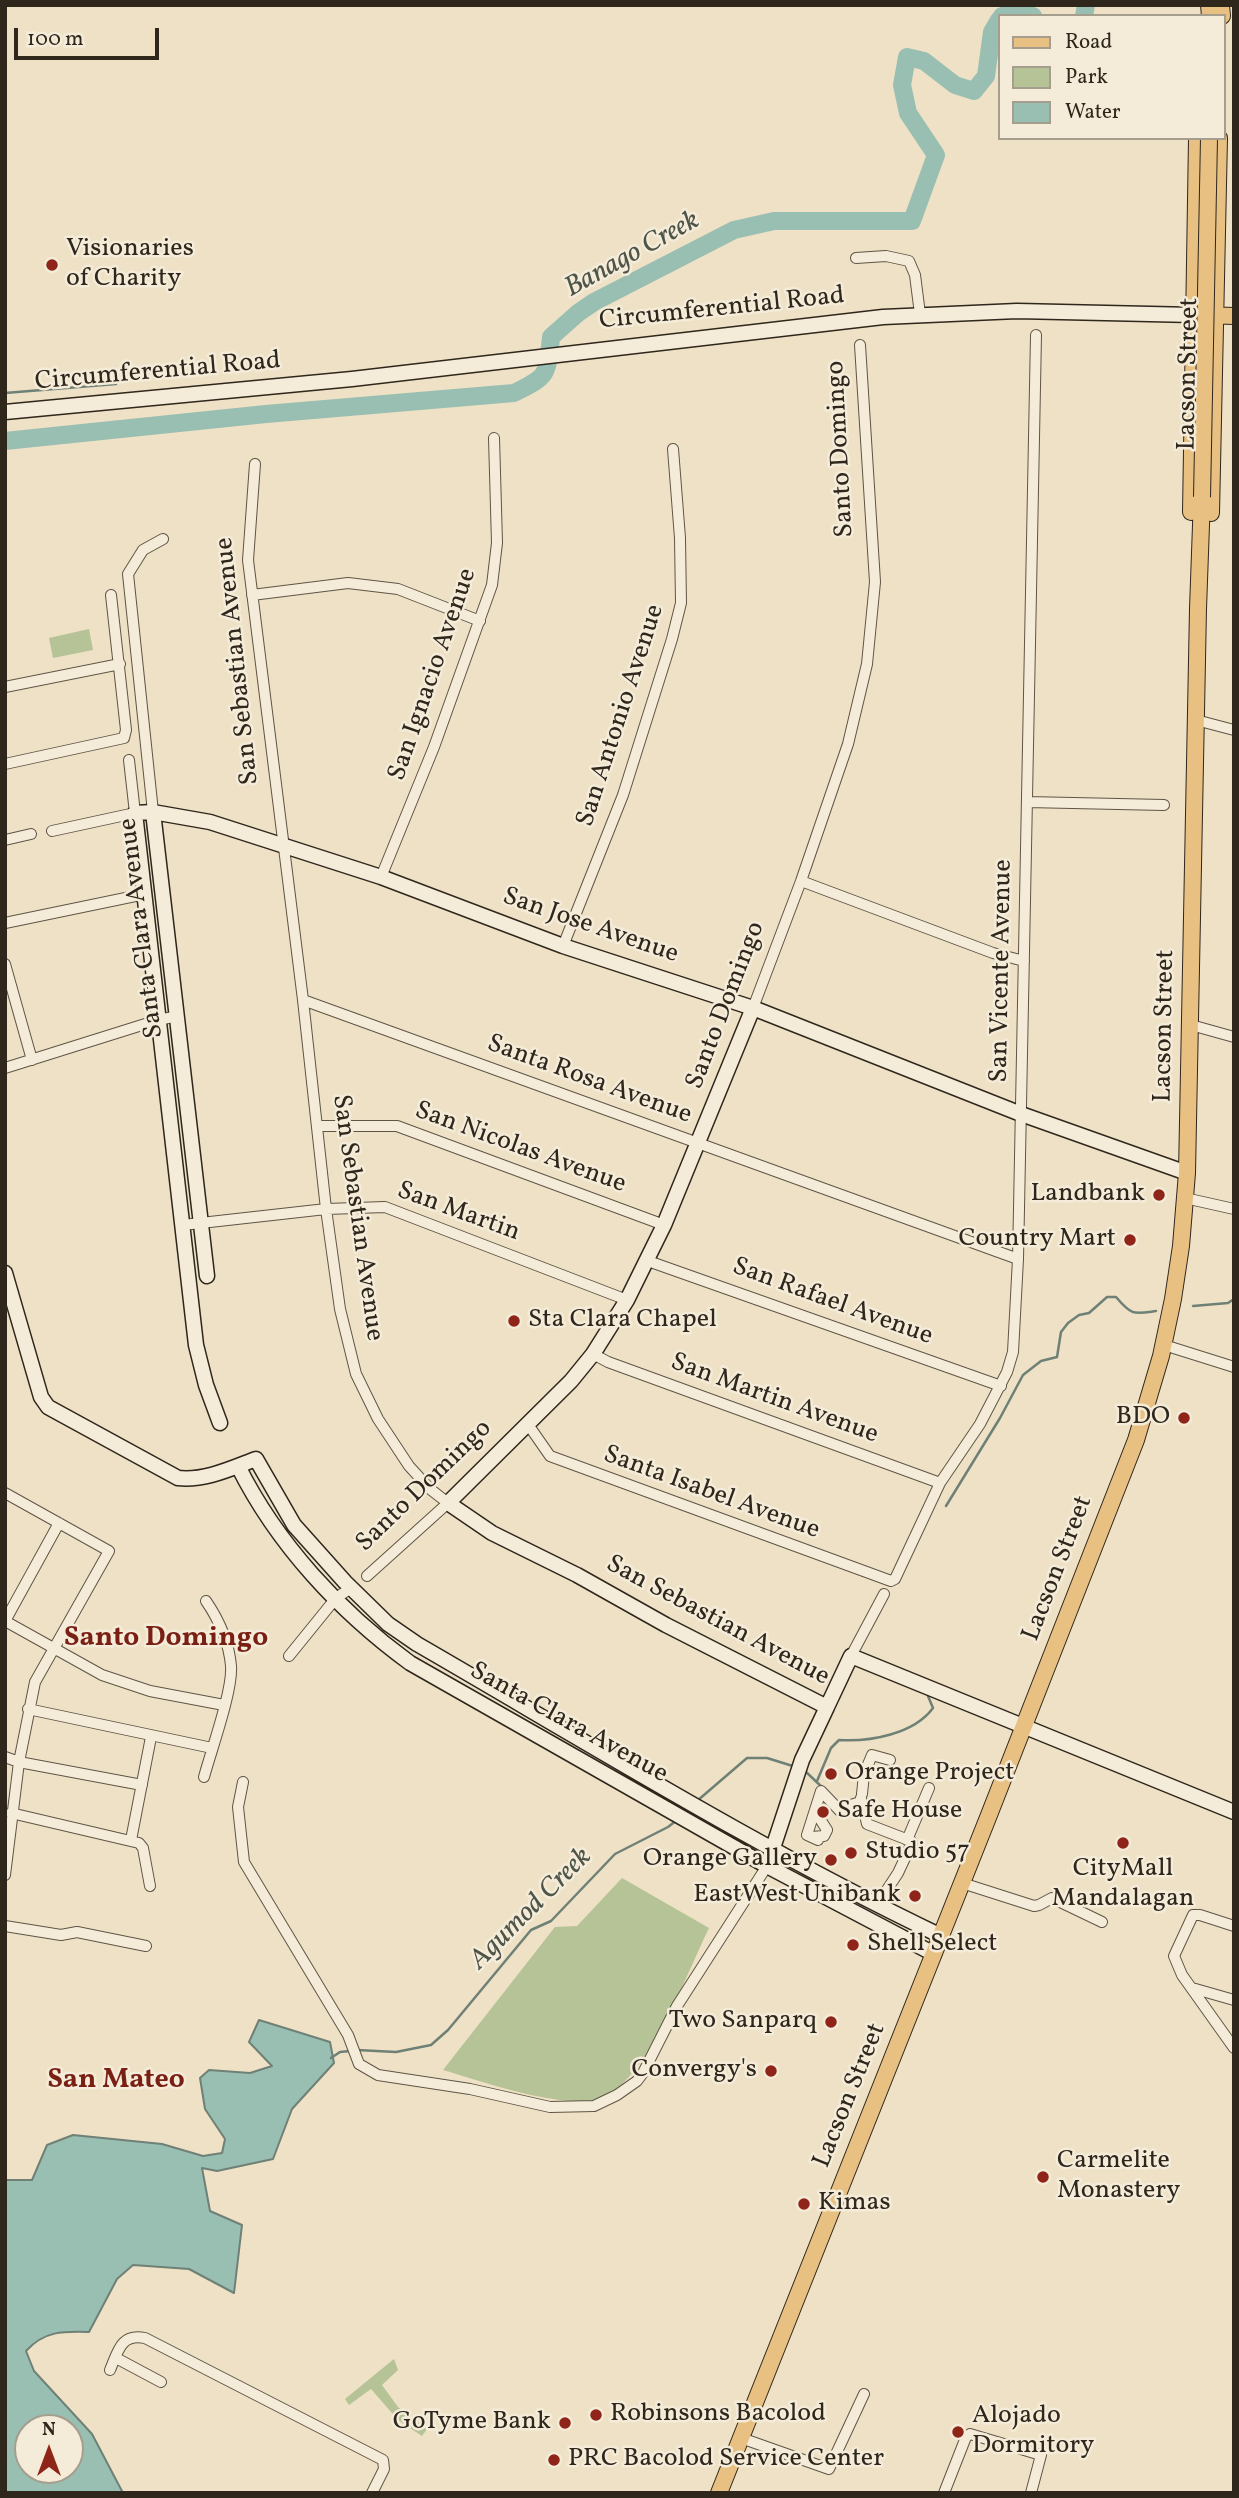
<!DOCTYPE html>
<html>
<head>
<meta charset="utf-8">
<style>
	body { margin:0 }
	#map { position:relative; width:1239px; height:2498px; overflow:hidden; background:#eee1c5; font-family:Vollkorn,serif }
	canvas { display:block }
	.frame { position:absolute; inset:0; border:7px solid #2f261c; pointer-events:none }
	.legend { position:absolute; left:998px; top:14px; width:228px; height:126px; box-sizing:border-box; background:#f4ecd9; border:2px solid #a59d8d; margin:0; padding:9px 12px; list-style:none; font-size:21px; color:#2f261c }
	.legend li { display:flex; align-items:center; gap:14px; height:35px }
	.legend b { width:35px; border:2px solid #a59d8d }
	.north { position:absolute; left:14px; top:2414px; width:70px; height:70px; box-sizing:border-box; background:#f4ecd9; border:2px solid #a59d8d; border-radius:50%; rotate:0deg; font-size:19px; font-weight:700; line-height:28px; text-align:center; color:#2f261c }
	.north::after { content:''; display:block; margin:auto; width:24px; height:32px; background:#8f2418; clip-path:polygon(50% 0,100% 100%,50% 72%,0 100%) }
	.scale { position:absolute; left:14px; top:28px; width:145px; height:32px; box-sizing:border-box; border:4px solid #2f261c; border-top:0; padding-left:9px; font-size:21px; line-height:24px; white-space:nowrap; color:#2f261c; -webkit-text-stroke:5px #f4ecd9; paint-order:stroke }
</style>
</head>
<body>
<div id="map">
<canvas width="1239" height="2498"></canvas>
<div class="frame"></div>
<ul class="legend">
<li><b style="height:9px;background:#e7c082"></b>Road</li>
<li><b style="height:19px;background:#b5c397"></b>Park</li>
<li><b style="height:19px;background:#99beb2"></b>Water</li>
</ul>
<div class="north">N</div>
<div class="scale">100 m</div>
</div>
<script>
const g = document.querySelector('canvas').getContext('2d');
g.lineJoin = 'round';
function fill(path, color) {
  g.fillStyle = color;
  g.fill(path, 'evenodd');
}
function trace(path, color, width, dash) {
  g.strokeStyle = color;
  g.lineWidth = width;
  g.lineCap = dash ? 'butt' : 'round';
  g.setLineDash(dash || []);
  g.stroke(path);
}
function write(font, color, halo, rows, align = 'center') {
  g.font = font + ' Vollkorn,serif';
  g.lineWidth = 5;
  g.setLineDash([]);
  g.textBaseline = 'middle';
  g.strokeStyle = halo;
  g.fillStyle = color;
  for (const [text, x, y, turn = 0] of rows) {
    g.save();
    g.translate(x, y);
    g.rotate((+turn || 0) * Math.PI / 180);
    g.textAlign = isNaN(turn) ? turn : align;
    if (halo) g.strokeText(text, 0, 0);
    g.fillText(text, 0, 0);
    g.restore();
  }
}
fill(new Path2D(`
	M 89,629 L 93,650 L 53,658 L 49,638 Z
	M 622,1878 L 709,1928 C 688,1971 646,2083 601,2098 C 564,2111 481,2081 443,2070 L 555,1927 L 577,1926 Z
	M 394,2359 L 398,2370 L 382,2385 L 398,2407 L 427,2429 L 422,2436 L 398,2420 L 371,2389 L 349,2405 L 345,2399 Z`), '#b5c397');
const water = new Path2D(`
	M 259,2020 L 330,2042 L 334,2063 L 292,2109 L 273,2159 L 217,2171 L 202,2168 L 210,2211 L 242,2225 L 234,2293 L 189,2269 L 133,2265 L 117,2279 L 89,2332 C 63,2331 44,2331 26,2351 L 34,2371 L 92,2434 L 123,2493 L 5,2493 L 5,2180 L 32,2180 L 47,2145 L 73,2135 L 162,2144 L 203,2156 L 222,2153 L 225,2139 L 205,2109 L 200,2078 L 209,2070 L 250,2073 L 272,2066 L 249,2042 ZM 28,2428 L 70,2428 L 70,2470 L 28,2470 Z`);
fill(water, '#99beb2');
trace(water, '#6f8176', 2);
trace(new Path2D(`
	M 5,393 L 116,384
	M 1193,1306 L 1228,1303 L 1234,1299
	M 946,1506 L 1000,1418 L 1023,1375 L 1041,1361 L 1057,1357 L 1061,1332 L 1068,1323 L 1079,1315 L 1089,1313 L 1107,1297 L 1116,1297 C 1132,1316 1134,1314 1156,1311
	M 805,1771 L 823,1788
	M 817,1781 L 831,1748 L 839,1740 C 870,1742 914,1734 933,1708 L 928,1696
	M 697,1801 L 747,1758 L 767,1758 L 796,1767
	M 357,2050 L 396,2052 L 431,2045 L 448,2030 L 531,1930 L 551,1921 L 615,1854 L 668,1827 L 677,1820
	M 331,2058 L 340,2052 L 350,2051`), '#6f8176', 2.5);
trace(new Path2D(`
	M 1002,16 L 1024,14 L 1033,16
	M 1084,16 L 1086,5
	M 5,441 L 266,414 L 514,393 C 549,376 547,375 551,337 L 578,313 L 594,302 L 734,230 L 774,221 L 912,221 L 936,155 L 908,113 L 902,85 L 907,57 L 924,61 L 955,85 L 974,91 L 986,76 L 992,32 L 999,20`), '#99beb2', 18);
const street = new Path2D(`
	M 856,258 L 886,256 L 909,261 L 915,275 L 920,314
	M 255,464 L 248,560 L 303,1000 L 326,1209 L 340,1309 L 356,1374 L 378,1419 L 409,1466 L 430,1489 L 448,1503 L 367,1576
	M 252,595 L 348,583 L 398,589 L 480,621
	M 5,687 L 120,664
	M 1196,720 L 1234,730
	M 5,764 L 124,738 L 126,730 L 111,595
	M 1027,802 L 1164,805
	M 153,812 L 128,574 L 143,550 L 163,539
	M 52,831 L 135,813 L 129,760
	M 5,840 L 31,834
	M 381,877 L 434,747 L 492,585 L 497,543 L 494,438
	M 801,881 L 993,953 L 1024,961
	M 5,923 L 145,894
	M 563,946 L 623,795 L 672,639 L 681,603 L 680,538 L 673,449
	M 5,964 L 32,1060
	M 303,1000 L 1018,1259
	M 753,1008 L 801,881 L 848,744 L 867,664 L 875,582 L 860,345
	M 1191,1025 L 1234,1037
	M 5,1068 L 158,1020 L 178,1016
	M 317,1126 L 397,1126 L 664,1225
	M 1185,1198 L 1234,1209
	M 183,1225 L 326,1209 L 385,1207 L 627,1300
	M 648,1261 L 1001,1386
	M 1164,1345 L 1234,1367
	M 593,1354 L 608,1362 L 940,1483
	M 527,1423 L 550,1456 L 891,1581 L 895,1579 L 940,1483 L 980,1424 L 1007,1372 L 1013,1352 L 1018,1259 L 1036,335
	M 5,1493 L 109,1551 L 35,1682 L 19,1762 L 5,1875
	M 59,1523 L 5,1621 L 102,1675 L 150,1691 L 224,1705
	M 289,1656 L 336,1598 L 351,1588
	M 851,1656 L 884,1594
	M 28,1709 L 212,1748
	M 5,1757 L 19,1762 L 142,1785
	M 204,1777 C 211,1751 233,1690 231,1666 C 229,1643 219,1620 206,1601
	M 243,1782 L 238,1807 L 244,1862 L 348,2035 L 359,2064 L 378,2075 L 470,2089 L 550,2107 L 594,2106 L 617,2095 L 637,2081 L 643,2073 L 677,2006 L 767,1866
	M 862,1794 L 864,1774 L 872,1755 L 890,1760
	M 861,1798 L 867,1824 L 911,1841 L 912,1843 L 898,1873 L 877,1905
	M 11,1813 L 139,1843 L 143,1848 L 150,1886
	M 812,1837 L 824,1836 L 827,1830 L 815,1811
	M 131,1840 L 151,1737
	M 818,1840 L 807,1835 L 821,1791 L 841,1812 L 848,1806 L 860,1802
	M 907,1840 L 929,1788
	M 962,1883 L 1034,1906 L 1039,1905 L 1052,1898 L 1102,1922
	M 5,1926 L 61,1935 L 77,1932 L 146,1946
	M 1234,1926 L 1200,1915 L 1193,1915 L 1174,1956 L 1182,1975 L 1234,2048
	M 1192,1988 L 1234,2000
	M 116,2358 L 161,2382
	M 110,2370 C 118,2351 121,2333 145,2338 L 383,2460 L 384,2469 L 372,2493
	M 741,2438 L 829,2469 L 864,2394
	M 944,2493 L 966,2437 L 970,2434 L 1041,2455 L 1031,2493`);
const secondary = new Path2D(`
	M 5,412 L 352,379 L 883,317 L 1017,311 L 1194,315
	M 153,812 L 207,1276
	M 753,1008 L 664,1225 L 627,1300 L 593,1354 L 571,1381 L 448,1503 L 492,1533 L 577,1575 L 666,1625 L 827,1707 L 802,1760 L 767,1866
	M 5,1273 L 41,1397 L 48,1407 L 178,1478 C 205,1481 232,1468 256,1459 L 294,1525 L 345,1582 L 388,1624 L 417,1644 C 590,1744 761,1850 941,1936
	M 220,1423 L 206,1385 L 196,1345 L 135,813 L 153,812 L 210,822 L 381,877 L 563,946 L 753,1008 L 1021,1114 L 1187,1173
	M 238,1466 C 277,1544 340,1612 410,1663 L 767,1866 L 934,1954
	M 827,1707 L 851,1656 L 1234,1812`);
const primary = new Path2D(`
	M 1209,5 L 1210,16
	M 1221,5 L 1222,16
	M 1207,315 L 1234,316
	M 1191,512 L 1197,138
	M 1211,513 L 1219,138
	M 719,2493 L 989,1815 L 1136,1440 L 1161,1356 L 1173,1299 L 1181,1246 L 1187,1173 L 1198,609 L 1202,497`);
trace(street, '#5f5546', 12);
trace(secondary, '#2f261c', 17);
trace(primary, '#2f261c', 18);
trace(street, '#f4ecd9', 10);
trace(secondary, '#f4ecd9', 14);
trace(primary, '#e7c082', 16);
const primaryBridge = new Path2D(`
	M 1202,497 L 1209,138`);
trace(primaryBridge, '#2f261c', 18, []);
trace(primaryBridge, '#e7c082', 16);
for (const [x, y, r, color] of [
	[52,265,7,"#8f2418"],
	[1159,1195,7,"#8f2418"],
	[1130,1240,7,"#8f2418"],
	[514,1321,7,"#8f2418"],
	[1184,1418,7,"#8f2418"],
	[831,1774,7,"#8f2418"],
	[823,1812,7,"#8f2418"],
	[1123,1843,7,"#8f2418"],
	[851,1853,7,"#8f2418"],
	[831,1860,7,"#8f2418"],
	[915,1896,7,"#8f2418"],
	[853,1945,7,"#8f2418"],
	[831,2022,7,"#8f2418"],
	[771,2071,7,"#8f2418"],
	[1043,2177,7,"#8f2418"],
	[804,2204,7,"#8f2418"],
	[596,2415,7,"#8f2418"],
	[565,2423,7,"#8f2418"],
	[958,2432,7,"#8f2418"],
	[554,2460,7,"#8f2418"]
]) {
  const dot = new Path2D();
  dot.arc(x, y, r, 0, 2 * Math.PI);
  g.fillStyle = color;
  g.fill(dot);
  trace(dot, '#f4ecd9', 2.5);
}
write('26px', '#2f261c', '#f4ecd9', [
	["Visionaries",66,250],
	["of Charity",66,280],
	["Landbank",1145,1195,"right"],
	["Country Mart",1116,1240,"right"],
	["Sta Clara Chapel",528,1321],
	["BDO",1170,1418,"right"],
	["Orange Project",845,1774],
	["Safe House",837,1812],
	["Studio 57",865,1853],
	["Orange Gallery",817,1860,"right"],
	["CityMall",1123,1870,"center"],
	["Mandalagan",1123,1900,"center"],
	["EastWest Unibank",901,1896,"right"],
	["Shell Select",867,1945],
	["Two Sanparq",817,2022,"right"],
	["Convergy's",757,2071,"right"],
	["Carmelite",1057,2162],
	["Monastery",1057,2192],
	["Kimas",818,2204],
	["Robinsons Bacolod",610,2415],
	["Alojado",972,2417],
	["Dormitory",972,2447],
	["GoTyme Bank",551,2423,"right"],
	["PRC Bacolod Service Center",568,2460]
], 'left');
write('26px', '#2f261c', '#f4ecd9', [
	["Circumferential Road",722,310,-6],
	["Circumferential Road",158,373,-5],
	["Lacson Street",1190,374,-89],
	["Santo Domingo",842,449,-93],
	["San Sebastian Avenue",239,661,-96],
	["San Ignacio Avenue",434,675,-71],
	["San Antonio Avenue",622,716,-72],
	["San Jose Avenue",590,927,19],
	["Santa Clara Avenue",143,928,-97],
	["San Vicente Avenue",1003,971,-89],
	["Santo Domingo",727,1006,-69],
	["Lacson Street",1166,1026,-89],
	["Santa Rosa Avenue",589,1081,20],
	["San Nicolas Avenue",520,1149,20],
	["San Martin",458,1213,20],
	["San Sebastian Avenue",356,1218,82],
	["San Rafael Avenue",832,1303,20],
	["San Martin Avenue",774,1400,20],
	["Santo Domingo",425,1487,-44],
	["Santa Isabel Avenue",711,1494,20],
	["Lacson Street",1059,1569,-69],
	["San Sebastian Avenue",717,1622,28],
	["Santa Clara Avenue",568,1724,29],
	["Lacson Street",851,2096,-68]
]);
write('italic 28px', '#4f5449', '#f4ecd9', [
	["Banago Creek",633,256,-29],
	["Agumod Creek",532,1910,-45]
]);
write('bold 28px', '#7a1f14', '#f4ecd9', [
	["Santo Domingo",166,1640],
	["San Mateo",116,2082]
]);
</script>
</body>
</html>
